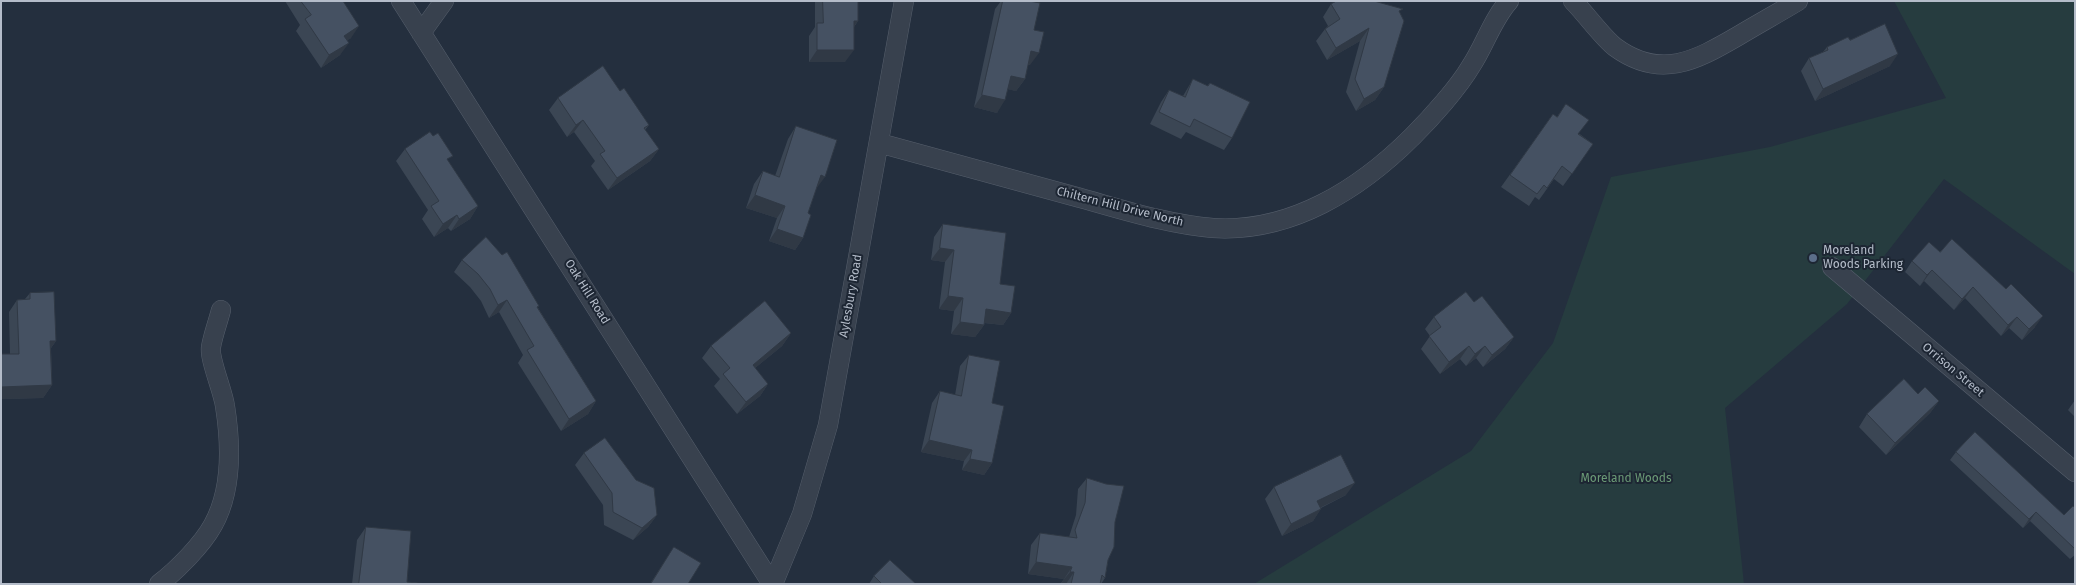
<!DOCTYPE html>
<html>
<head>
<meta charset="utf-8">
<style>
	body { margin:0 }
	#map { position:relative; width:2076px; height:585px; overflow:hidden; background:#242f3e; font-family:"Fira Sans",sans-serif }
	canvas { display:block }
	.frame { position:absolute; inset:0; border:2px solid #b4bcc9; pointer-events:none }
</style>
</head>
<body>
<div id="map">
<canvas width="2076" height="585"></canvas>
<div class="frame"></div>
</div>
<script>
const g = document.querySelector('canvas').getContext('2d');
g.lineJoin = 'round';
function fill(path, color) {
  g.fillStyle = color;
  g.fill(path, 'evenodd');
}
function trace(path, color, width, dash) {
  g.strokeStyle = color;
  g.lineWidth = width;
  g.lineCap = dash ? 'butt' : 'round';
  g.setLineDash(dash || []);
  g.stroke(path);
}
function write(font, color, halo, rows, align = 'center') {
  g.font = font + ' "Fira Sans",sans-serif';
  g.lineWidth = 4;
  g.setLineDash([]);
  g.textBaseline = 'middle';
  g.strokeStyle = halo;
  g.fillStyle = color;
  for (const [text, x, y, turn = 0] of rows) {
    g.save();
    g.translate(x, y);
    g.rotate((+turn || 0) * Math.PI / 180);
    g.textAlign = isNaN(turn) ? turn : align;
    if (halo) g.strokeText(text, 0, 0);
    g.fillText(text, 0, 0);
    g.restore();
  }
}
fill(new Path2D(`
	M 1894,1 L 2075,1 L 2075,274 L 1944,179 L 1847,304 L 1725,408 L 1744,584 L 1254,584 L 1471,451 L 1553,343 L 1611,177 L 1770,147 L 1946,98 Z`), '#263c3f');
const minor = new Path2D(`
	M 401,1 L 772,584
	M 1573,1 C 1585,13 1603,38 1615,47 C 1660,80 1695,61 1738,36 C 1758,24 1778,13 1798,1
	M 421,33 L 444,1
	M 879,143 C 943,161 1008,178 1073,196 C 1118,208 1165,224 1213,228 C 1291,233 1360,189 1413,136 C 1431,118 1458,88 1471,66 C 1485,45 1492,20 1509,1
	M 1832,267 L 2075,472
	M 159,584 C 177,570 202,545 213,525 C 232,491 231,444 225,406 C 223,391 209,359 211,347 C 213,335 218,322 221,310
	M 773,584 L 802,514 L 828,425 L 904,1`);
trace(minor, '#565f6c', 20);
trace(minor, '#38414e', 19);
fill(new Path2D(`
	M 285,1 L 343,1 L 351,38 L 347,40 L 340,55 L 321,68 L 296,31 L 300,25 Z
	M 815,1 L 858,1 L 858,21 L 854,27 L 845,62 L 809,62 L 809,36 L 815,27 Z
	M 1001,1 L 1029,1 L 1034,30 L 1030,65 L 1028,65 L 1025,79 L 1016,91 L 1008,89 L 997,113 L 974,107 L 995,9 Z
	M 1331,4 L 1400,12 L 1384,87 L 1375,100 L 1356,111 L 1346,92 L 1360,41 L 1327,60 L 1316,41 L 1325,29 L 1328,26 L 1323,17 Z
	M 1827,47 L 1890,66 L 1815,101 L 1801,71 L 1809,58 L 1823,52 Z
	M 1193,79 L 1207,86 L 1210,83 L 1232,138 L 1224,150 L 1186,132 L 1181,139 L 1150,124 L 1161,102 L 1169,90 L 1183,96 Z
	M 620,91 L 649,125 L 645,130 L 659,149 L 650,161 L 608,190 L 591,166 L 595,161 L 574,132 L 567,137 L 549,110 L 558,98 Z
	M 1553,114 L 1593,144 L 1563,186 L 1554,179 L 1539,200 L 1535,197 L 1529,206 L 1501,187 Z
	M 796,126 L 816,189 L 808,213 L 803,238 L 795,250 L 769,241 L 777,218 L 746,208 L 754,184 L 763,171 L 775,176 L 788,139 Z
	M 405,149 L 448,161 L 478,206 L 470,219 L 451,231 L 448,228 L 434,237 L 422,219 L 428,210 L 396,161 Z
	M 943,224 L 1000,284 L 1011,313 L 1003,325 L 984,323 L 984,325 L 975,337 L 951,334 L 954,311 L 939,309 L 945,262 L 931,260 L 934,237 Z
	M 1940,252 L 2035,327 L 2022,340 L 2009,328 L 2001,336 L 1965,298 L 1954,310 L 1924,281 L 1920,286 L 1905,272 L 1912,261 Z
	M 462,260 L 538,308 L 596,401 L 588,414 L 561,431 L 518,363 L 523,355 L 499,312 L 489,318 L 481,301 L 470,287 L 454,272 Z
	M 30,293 L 56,341 L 51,348 L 52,385 L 43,398 L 1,399 L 1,354 L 10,354 L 9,312 L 17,300 L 25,299 Z
	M 1474,302 L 1514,337 L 1505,349 L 1483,367 L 1476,358 L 1466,366 L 1460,359 L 1440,374 L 1421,349 L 1430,336 L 1425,329 L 1434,317 Z
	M 791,333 L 782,346 L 755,368 L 768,384 L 760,396 L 737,414 L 714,386 L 720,379 L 702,358 L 711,346 Z
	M 969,355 L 992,403 L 992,463 L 984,475 L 962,470 L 964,461 L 921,452 L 932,403 L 940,391 L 955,395 L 960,366 Z
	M 1918,394 L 1939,401 L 1930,413 L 1886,455 L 1859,427 L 1867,414 Z
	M 2075,400 L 2075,417 L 2068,410 Z
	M 1956,452 L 2064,515 L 2075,508 L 2075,555 L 2070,559 L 2030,521 L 2023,528 L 1950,460 Z
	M 584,453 L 657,515 L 648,527 L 633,540 L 604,525 L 603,505 L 575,465 Z
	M 1087,478 L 1115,522 L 1105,578 L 1101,584 L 1064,584 L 1061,583 L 1064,579 L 1028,574 L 1031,545 L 1040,533 L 1069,537 L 1076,515 L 1078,489 Z
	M 1274,487 L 1346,495 L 1321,508 L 1313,521 L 1282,536 L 1265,499 Z
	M 366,527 L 407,582 L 429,584 L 352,584 L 357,540 Z
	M 674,547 L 688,584 L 650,584 L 666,559 Z
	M 874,576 L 916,584 L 869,584 Z`), '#3b4654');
fill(new Path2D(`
	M 854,21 L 858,21 L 849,33 Z
	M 359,26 L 351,38 L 336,48 L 344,36 Z
	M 1369,28 L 1360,41 L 1327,60 L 1336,48 Z
	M 349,43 L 340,55 L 321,68 L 329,55 Z
	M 817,50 L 854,50 L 845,62 L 809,62 Z
	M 1031,51 L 1039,53 L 1030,65 L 1022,63 Z
	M 1898,54 L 1890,66 L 1815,101 L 1823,89 Z
	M 1011,76 L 1025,79 L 1016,91 L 1002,88 Z
	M 1384,87 L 1375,100 L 1356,111 L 1364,99 Z
	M 982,95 L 1005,100 L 997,113 L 974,107 Z
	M 583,120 L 574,132 L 567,137 L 576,125 Z
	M 659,149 L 650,161 L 608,190 L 617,178 Z
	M 821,175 L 825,177 L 816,189 Z
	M 755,195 L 785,206 L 777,218 L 746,208 Z
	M 478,206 L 470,219 L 451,231 L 459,219 Z
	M 457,215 L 448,228 L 434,237 L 443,224 Z
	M 777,229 L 803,238 L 795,250 L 769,241 Z
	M 940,248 L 954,250 L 945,262 L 931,260 Z
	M 1932,270 L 1924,281 L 1920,286 L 1927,275 Z
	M 1973,287 L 1965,298 L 1954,310 L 1962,299 Z
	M 948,296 L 963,298 L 954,311 L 939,309 Z
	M 507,300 L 499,312 L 489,318 L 498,305 Z
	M 986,309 L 1011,313 L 1003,325 L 977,322 Z
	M 2043,316 L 2035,327 L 2022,340 L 2029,329 Z
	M 2017,317 L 2009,328 L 2001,336 L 2008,325 Z
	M 960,322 L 984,325 L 975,337 L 951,334 Z
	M 791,333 L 782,346 L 744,377 L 753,365 Z
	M 1514,337 L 1505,349 L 1483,367 L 1492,355 Z
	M 50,341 L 56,341 L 47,353 Z
	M 1469,346 L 1460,359 L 1440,374 L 1449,362 Z
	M 1485,346 L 1476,358 L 1466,366 L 1475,354 Z
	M 768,384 L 760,396 L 737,414 L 746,402 Z
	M 52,385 L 43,398 L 1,399 L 1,387 Z
	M 596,401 L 588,414 L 561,431 L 569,419 Z
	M 1939,401 L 1930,413 L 1886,455 L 1895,443 Z
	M 929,440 L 972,450 L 964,461 L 921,452 Z
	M 970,459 L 992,463 L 984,475 L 962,470 Z
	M 1355,483 L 1346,495 L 1309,513 L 1317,501 Z
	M 1321,509 L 1313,521 L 1282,536 L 1291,524 Z
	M 2036,512 L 2030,521 L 2023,528 L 2029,519 Z
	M 657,515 L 648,527 L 633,540 L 642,528 Z
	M 1036,562 L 1072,567 L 1064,579 L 1028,574 Z
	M 1070,572 L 1074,572 L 1066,584 L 1061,583 Z`), '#303945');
const building = new Path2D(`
	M 301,1 L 343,1 L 359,26 L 344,36 L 349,43 L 329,55 L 305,19 L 311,15 Z
	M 823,1 L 858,1 L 858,21 L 854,21 L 854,50 L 817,50 L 817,23 L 823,23 Z
	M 1003,1 L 1029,1 L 1040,3 L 1034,30 L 1044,32 L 1039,53 L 1031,51 L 1025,79 L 1011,76 L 1005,100 L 982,95 Z
	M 1337,1 L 1374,1 L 1403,9 L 1399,11 L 1404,21 L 1384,87 L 1364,99 L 1355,79 L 1369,28 L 1336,48 L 1325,29 L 1340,19 L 1331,4 Z
	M 1885,24 L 1898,54 L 1823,89 L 1809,58 L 1828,50 L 1827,47 L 1848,37 L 1850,40 Z
	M 603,66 L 620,91 L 624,88 L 649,125 L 644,128 L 659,149 L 617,178 L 600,154 L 605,151 L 583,120 L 576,125 L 558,98 Z
	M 1193,79 L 1208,86 L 1210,83 L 1250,102 L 1232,138 L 1194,119 L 1190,127 L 1159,112 L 1169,90 L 1185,97 Z
	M 1566,104 L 1589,120 L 1578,134 L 1593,144 L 1572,174 L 1562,166 L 1547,188 L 1544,185 L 1537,194 L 1510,175 L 1553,114 L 1557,117 Z
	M 796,126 L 837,140 L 825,177 L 821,175 L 808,213 L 811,215 L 803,238 L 777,229 L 785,206 L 755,195 L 763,171 L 779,177 Z
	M 430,132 L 433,136 L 438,133 L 453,156 L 447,159 L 478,206 L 459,219 L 457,215 L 443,224 L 431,206 L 439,201 L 405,149 Z
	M 943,224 L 1006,233 L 1000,284 L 1015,286 L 1011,313 L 986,309 L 984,325 L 960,322 L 963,298 L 948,296 L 954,250 L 940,248 Z
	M 486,237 L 502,255 L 507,252 L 539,306 L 537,307 L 596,401 L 569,419 L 527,350 L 534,346 L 507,300 L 498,305 L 490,289 L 478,274 L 462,260 Z
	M 1952,239 L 2006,289 L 2011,284 L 2043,316 L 2029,329 L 2017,317 L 2008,325 L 1973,287 L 1962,299 L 1932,270 L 1927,275 L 1912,261 L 1929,242 L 1940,252 Z
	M 54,292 L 56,341 L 50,341 L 52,385 L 1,387 L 1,354 L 19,354 L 17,300 L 30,299 L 30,293 Z
	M 1466,292 L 1474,302 L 1482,296 L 1514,337 L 1492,355 L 1485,346 L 1475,354 L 1469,346 L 1449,362 L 1429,336 L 1441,327 L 1434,317 Z
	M 765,301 L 791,333 L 753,365 L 768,384 L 746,402 L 723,374 L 730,368 L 711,346 Z
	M 969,355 L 1000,361 L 992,403 L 1004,406 L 992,463 L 970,459 L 972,450 L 929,440 L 940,391 L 961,396 Z
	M 1904,379 L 1918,394 L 1925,387 L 1939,401 L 1895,443 L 1867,414 Z
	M 1975,432 L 2064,515 L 2073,506 L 2075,508 L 2075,549 L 2036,512 L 2029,519 L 1956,452 Z
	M 605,438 L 636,480 L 654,488 L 657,515 L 642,528 L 613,512 L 612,493 L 584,453 Z
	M 1341,455 L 1355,483 L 1317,501 L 1321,509 L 1291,524 L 1274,487 Z
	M 1087,478 L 1106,484 L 1124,486 L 1115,522 L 1114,547 L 1108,560 L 1105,578 L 1102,575 L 1100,584 L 1071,584 L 1074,572 L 1070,572 L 1072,567 L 1036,562 L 1040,533 L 1077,538 L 1075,530 L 1085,503 Z
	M 366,527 L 411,531 L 407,582 L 429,584 L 359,584 Z
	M 674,547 L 701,563 L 688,584 L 651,584 Z
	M 890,560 L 916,584 L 882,584 L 874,576 Z`);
fill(building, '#455162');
trace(building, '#303945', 1);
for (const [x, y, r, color] of [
	[1813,258,5,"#5c6f8a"]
]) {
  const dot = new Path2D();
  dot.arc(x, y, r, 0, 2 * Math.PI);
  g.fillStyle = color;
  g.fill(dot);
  trace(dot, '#1d2633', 2);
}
write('12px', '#b4bcc9', '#1d2633', [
	["Chiltern Hill Drive North",1120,207,14],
	["Oak Hill Road",587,292,58],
	["Aylesbury Road",851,296,-80],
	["Orrison Street",1953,370,40]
]);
write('12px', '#b4bcc9', '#1d2633', [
	["Moreland",1823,251],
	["Woods Parking",1823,265]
], 'left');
write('12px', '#6b9a76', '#1d2633', [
	["Moreland Woods",1626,479]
]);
</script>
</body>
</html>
